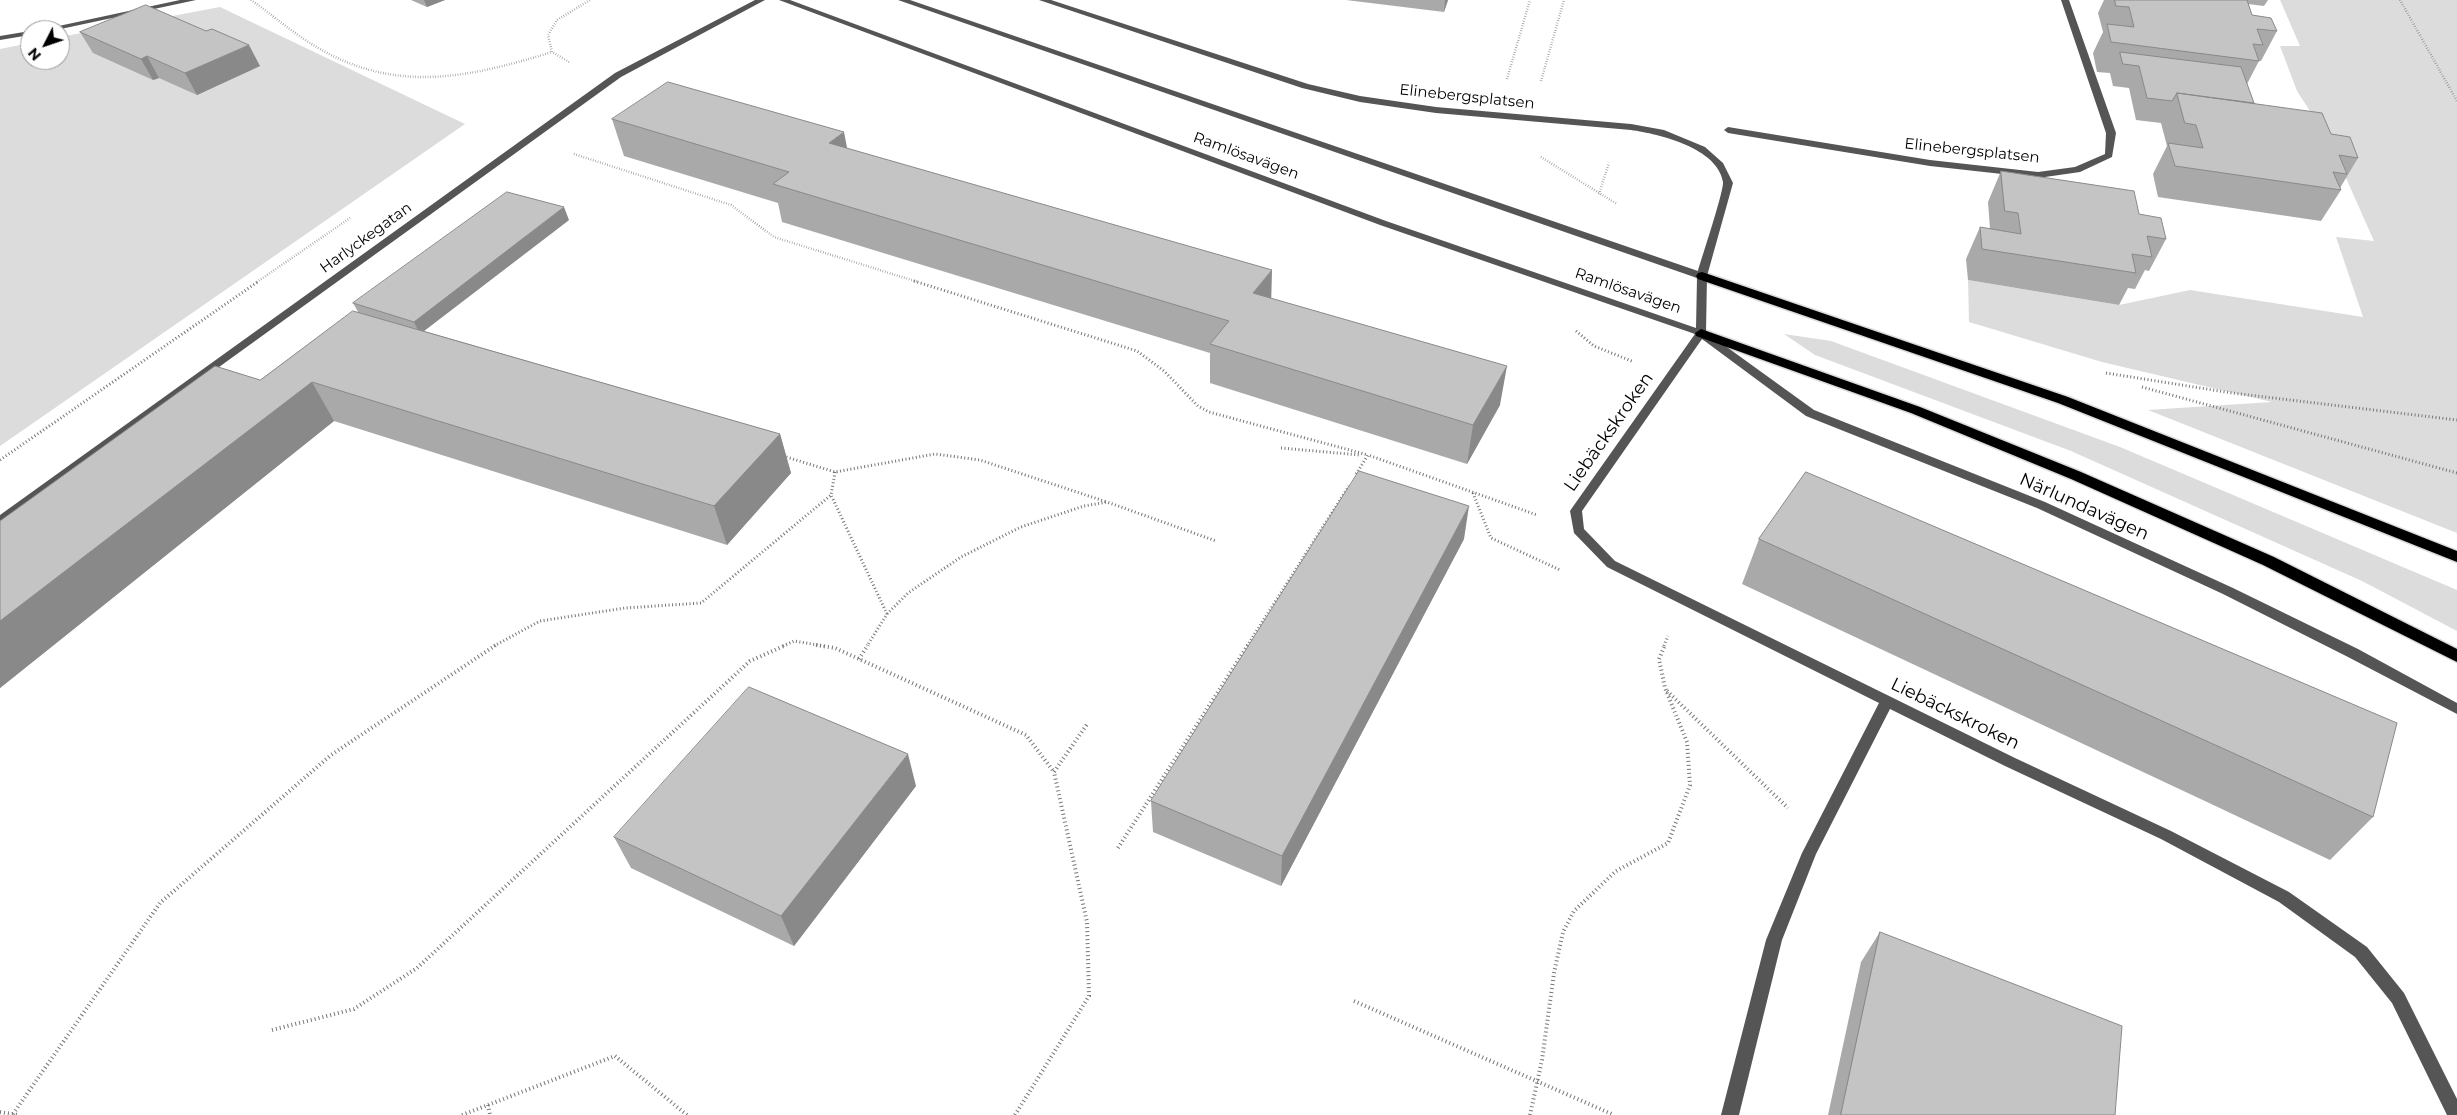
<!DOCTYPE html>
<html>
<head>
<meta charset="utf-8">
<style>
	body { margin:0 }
	#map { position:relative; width:2457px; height:1115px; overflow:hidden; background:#fff; font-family:Montserrat,sans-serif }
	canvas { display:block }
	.north { position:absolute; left:20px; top:20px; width:50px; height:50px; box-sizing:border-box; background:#fff; border:1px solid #999; border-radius:50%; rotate:229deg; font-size:14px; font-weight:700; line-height:20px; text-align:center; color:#000 }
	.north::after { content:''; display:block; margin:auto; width:18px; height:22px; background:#000; clip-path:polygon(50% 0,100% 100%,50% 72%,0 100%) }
</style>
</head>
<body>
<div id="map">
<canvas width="2457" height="1115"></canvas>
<div class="north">N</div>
</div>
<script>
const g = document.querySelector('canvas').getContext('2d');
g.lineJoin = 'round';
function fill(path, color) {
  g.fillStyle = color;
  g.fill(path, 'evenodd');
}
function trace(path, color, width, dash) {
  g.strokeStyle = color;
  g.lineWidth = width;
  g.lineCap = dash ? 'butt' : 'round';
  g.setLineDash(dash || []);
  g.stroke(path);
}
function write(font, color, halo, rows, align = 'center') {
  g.font = font + ' Montserrat,sans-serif';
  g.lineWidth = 4;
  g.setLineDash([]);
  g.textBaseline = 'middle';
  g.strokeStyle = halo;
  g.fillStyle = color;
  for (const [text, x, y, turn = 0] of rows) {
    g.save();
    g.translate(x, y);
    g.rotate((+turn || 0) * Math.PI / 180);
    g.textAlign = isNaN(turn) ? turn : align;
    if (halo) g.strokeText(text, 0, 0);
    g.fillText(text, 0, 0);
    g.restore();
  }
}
fill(new Path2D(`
	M 2280,0 L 2457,0 L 2457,533 L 2148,410 L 2272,402 L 2102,362 L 1969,322 L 1968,280 L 2119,305 L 2190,290 L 2363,317 L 2336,237 L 2374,241 L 2330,142 L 2297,91 L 2280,46 L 2300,46 Z
	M 220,7 L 465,124 L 0,446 L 0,49 L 30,43 L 30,60 L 60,60 L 60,37 Z
	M 1784,334 L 1831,341 L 2120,447 L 2457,590 L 2457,631 L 2362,581 L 2071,451 L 1815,355 Z`), '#dcdcdc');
const highway = new Path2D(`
	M 1702,272 L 2068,397 L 2457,551 L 2457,562 L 2058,403 L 1698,279 L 1696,276 L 1698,273 Z
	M 1701,329 L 1920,407 L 2081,472 L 2274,557 L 2457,649 L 2457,662 L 2263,565 L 2071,479 L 1911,413 L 1696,336 L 1695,333 Z`);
trace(highway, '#dbdbdb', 3);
trace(new Path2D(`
	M 251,0 C 274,16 295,35 320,49 C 398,94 471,77 552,52
	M 2400,0 L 2457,101
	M 569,62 L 552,52 L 548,35 L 557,20 L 590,0
	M 1507,79 L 1530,0
	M 1541,81 L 1564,0
	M 574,154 L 731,205 L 774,237 L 918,282
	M 1541,157 L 1617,204
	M 1599,194 L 1609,163
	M 257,282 L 350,218`), '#777', 2.5, [0.5, 2]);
trace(new Path2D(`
	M 914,281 L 1137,351 L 1164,371 L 1198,406 L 1209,412 L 1368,455
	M 1576,331 L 1594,346 L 1634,362
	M 2106,373 L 2232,393 L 2457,420
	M 2142,387 L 2457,473
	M 1281,448 L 1360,455
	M 783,456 L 835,472 L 935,454 L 980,460 L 1107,502
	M 0,460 L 259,281
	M 835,472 L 831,495 L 887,614 L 867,646
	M 1356,474 L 1368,455 L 1537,515
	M 1473,493 L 1491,538 L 1560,570
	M 887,614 L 908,593 L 961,557 L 1021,527 L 1084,506 L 1107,502 L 1216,541
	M 494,646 L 540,621 L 625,608 L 701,603 L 831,495
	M 783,646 L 794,641 L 824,646
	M 1247,646 L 1349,486
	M 1664,646 L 1668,636`), '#777', 3, [1, 2.5]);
trace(new Path2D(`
	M 816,645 L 835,648 L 1026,735 L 1054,772
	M 859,659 L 868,645
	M 1667,691 L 1788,808
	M 1118,848 L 1248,645
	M 1354,1001 L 1614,1115
	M 272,1030 L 354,1009 L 417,968 L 750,661 L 786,645
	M 488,1105 L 490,1115
	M 0,1112 L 18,1115
	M 13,1114 L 160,903 L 331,755 L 496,645
	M 462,1115 L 615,1056 L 687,1115
	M 1015,1115 L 1089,996 L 1087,922 L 1054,772 L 1088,723
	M 1530,1115 L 1542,1060 L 1554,973 L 1563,932 L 1574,911 L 1616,871 L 1668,843 L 1690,785 L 1687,742 L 1665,688 L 1659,659 L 1665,645`), '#777', 4, [1, 3]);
fill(new Path2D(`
	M 180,0 L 196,0 L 56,30 L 40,30 Z
	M 755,0 L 765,0 L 621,77 L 0,525 L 0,515 L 615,73 Z
	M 779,0 L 790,0 L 1386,221 L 1696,328 L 1697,278 L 898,0 L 910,0 L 1698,271 C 1702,257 1724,191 1723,182 C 1718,148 1659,134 1631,130 L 1436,113 L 1360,102 L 1302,88 L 1039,0 L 1051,0 L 1308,84 L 1360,96 L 1436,107 L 1631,124 L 1664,130 L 1705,147 L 1723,163 L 1733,183 L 1707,276 L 1706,332 L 1814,410 L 2045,502 L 2233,588 L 2358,649 L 2457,703 L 2457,714 L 2348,657 L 2223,594 L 2037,508 L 1806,416 L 1702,339 L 1582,511 L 1584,529 L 1615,561 L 2015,758 L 2171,831 L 2289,892 L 2367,947 L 2404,993 L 2457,1099 L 2457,1115 L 2447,1115 L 2392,1003 L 2355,957 L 2279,902 L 2161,839 L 2005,766 L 1890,709 L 1816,854 L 1782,940 L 1739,1115 L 1721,1115 L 1766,940 L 1802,853 L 1879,703 L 1607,567 L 1574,533 L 1570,511 L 1572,508 L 1695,334 L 1380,225 Z
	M 2061,0 L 2069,0 L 2116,133 L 2112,157 L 2080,172 L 2038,178 L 1930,166 L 1728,133 L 1724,130 L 1728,127 L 1930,160 L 2038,172 L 2075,167 L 2105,154 L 2106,133 Z
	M 30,31 L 30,35 L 0,40 L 0,36 Z`), '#555');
fill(highway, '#000');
fill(new Path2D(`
	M 411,0 L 445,0 L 427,7 Z
	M 1346,0 L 1448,0 L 1444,12 Z
	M 2104,0 L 2268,0 L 2264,6 L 2248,4 L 2252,15 L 2277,31 L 2261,61 L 2259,61 L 2247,84 L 2254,103 L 2331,134 L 2358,158 L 2340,188 L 2341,190 L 2321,221 L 2158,197 L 2153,174 L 2167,146 L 2161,123 L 2136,120 L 2129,88 L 2113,86 L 2110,73 L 2097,72 L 2093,53 L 2103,32 L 2098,13 Z
	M 80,32 L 260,66 L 197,95 L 159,78 L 153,80 L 93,53 Z
	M 612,119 L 847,149 L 1271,298 L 1500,405 L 1467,464 L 1210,383 L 1210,353 L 782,222 L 778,203 L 624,156 Z
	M 2001,171 L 2166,239 L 2149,271 L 2145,270 L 2135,289 L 2128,288 L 2119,305 L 1968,280 L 1966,259 L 1980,227 L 1990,229 L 1988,202 Z
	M 569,220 L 424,331 L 780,434 L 791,473 L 727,545 L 334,421 L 0,688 L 0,521 L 260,380 L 358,312 L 353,303 Z
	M 1806,472 L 2373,817 L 2330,860 L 2207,802 L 1742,584 L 1759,539 Z
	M 1464,539 L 1281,886 L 1153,832 L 1151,801 Z
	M 916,786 L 794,946 L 631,868 L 614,837 Z
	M 1880,932 L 2115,1115 L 1828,1115 L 1861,962 Z`), '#a9a9a9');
fill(new Path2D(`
	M 424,0 L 445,0 L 427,7 Z
	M 1445,0 L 1448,0 L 1444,12 Z
	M 249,45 L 260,66 L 197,95 L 185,73 Z
	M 147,56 L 159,78 L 153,80 L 141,59 Z
	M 844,132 L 851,168 L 829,143 Z
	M 564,207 L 569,220 L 420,334 L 414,322 Z
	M 1272,270 L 1271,308 L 1253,293 Z
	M 1507,366 L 1500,405 L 1467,464 L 1473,425 Z
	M 312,382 L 334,421 L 0,688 L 0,621 Z
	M 780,434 L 791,473 L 727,545 L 714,506 Z
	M 1469,506 L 1464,539 L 1281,886 L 1282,856 Z
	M 908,754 L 916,786 L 794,946 L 781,916 Z`), '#898989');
const building = new Path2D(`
	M 2115,0 L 2247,0 L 2252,15 L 2271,18 L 2277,31 L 2257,29 L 2263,45 L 2253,44 L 2259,61 L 2111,42 L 2107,24 L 2134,27 L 2129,7 L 2116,6 Z
	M 146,5 L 206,31 L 212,29 L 249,45 L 185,73 L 147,56 L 141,59 L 80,32 Z
	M 2120,52 L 2241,67 L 2254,103 L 2177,93 L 2172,101 L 2147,98 L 2139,66 L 2123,64 Z
	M 668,82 L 844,132 L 829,143 L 1272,270 L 1253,293 L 1507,366 L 1473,425 L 1210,344 L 1229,321 L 773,184 L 789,172 L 612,119 Z
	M 2177,93 L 2322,113 L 2331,134 L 2350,137 L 2358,158 L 2339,155 L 2347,174 L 2333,172 L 2341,190 L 2175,166 L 2168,143 L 2203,148 L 2196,125 L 2185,123 Z
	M 2001,171 L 2134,191 L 2139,214 L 2161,218 L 2166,239 L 2147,236 L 2152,257 L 2132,254 L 2136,273 L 1982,249 L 1980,227 L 2021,234 L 2018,213 L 2005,211 Z
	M 507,192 L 564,207 L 414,322 L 353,303 Z
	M 353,311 L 780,434 L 714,506 L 312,382 L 0,621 L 0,521 L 215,366 L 260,380 Z
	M 1359,471 L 1469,506 L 1282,856 L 1151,801 Z
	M 1806,472 L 2397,723 L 2373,817 L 2244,758 L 1759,539 Z
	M 749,687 L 908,754 L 781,916 L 614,837 Z
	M 1880,932 L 2122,1026 L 2115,1115 L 1841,1115 Z`);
fill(building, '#c4c4c4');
trace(building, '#898989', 1);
write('15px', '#000', '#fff', [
	["Elinebergsplatsen",1467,97,6],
	["Elinebergsplatsen",1972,151,6],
	["Ramlösavägen",1246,156,20],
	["Harlyckegatan",366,238,-36],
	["Ramlösavägen",1628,291,19]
]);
write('18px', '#000', '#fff', [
	["Liebäckskroken",1609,432,-55],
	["Närlundavägen",2084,507,24],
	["Liebäckskroken",1955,714,26]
]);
</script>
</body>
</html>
